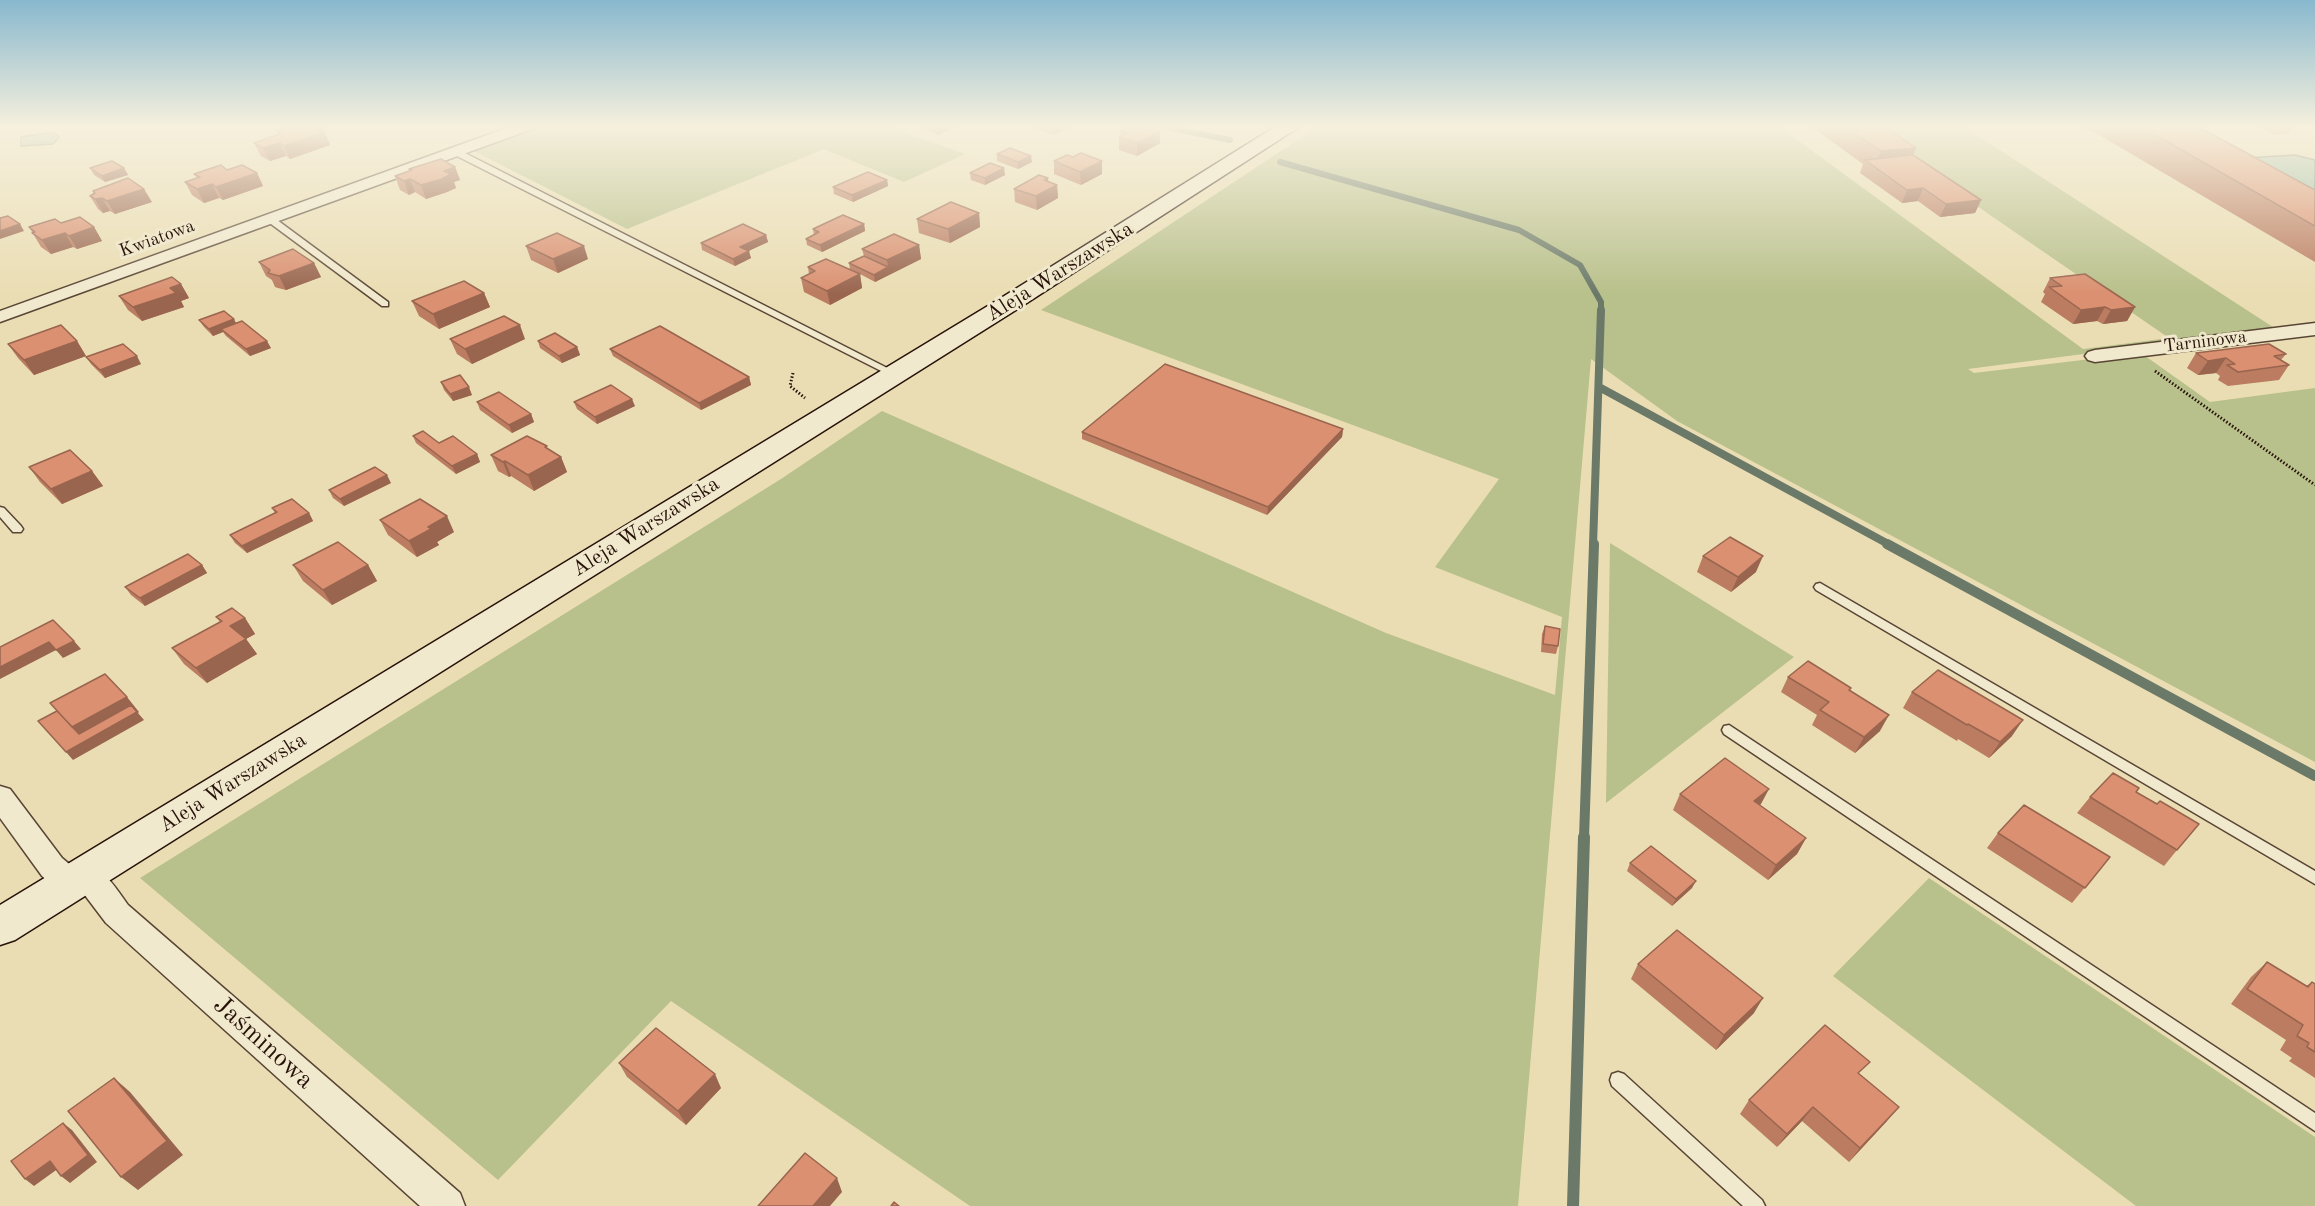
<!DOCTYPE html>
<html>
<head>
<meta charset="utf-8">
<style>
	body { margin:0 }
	canvas { display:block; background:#eaddb3 }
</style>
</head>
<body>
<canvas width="2315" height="1206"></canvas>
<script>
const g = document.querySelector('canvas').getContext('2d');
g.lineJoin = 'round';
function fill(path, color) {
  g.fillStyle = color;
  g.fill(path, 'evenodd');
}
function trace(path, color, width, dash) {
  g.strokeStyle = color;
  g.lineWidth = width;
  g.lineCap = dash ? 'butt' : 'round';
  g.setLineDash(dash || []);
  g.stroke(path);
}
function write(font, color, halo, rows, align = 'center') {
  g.font = font + ' "Old Standard TT",serif';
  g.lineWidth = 6;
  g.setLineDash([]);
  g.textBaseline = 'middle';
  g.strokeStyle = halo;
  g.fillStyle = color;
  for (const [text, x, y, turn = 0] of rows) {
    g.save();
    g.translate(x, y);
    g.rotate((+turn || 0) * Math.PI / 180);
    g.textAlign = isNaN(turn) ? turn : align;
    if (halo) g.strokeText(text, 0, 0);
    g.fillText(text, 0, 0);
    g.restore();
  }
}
fill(new Path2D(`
	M 540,125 L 884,125 L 965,154 L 904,182 L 824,149 L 627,229 L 472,150 Z
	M 1320,125 L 1777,125 L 2083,349 L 2169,338 L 1859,125 L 1961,125 L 2276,329 L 1968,369 L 1974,373 L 2141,353 L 2210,402 L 2315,388 L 2315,762 L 1677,421 L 1591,359 L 1518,1206 L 970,1206 L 671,1001 L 498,1180 L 140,878 L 781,479 L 882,411 L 1386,633 L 1555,695 L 1562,617 L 1435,567 L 1499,479 L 1041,310 Z
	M 1610,543 L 1794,657 L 1606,803 Z
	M 1929,878 L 2315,1137 L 2315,1206 L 2136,1206 L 1833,976 Z`), '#b8c08b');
const water = new Path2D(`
	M 46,133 L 55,133 L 59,137 L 53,144 L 21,146 L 21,137 Z
	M 2295,155 L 2315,160 L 2315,190 L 2304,188 L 2245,158 Z`);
fill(water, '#99bda8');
trace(water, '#6b7968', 1.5);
trace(new Path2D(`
	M 1157,125 L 1230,140
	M 1280,162 L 1519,230 L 1580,265 L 1601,302 L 1601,312`), '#6b7968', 6);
trace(new Path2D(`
	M 1599,387 L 1890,545
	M 1593,545 L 1601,310`), '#6b7968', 8);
trace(new Path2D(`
	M 1887,544 L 2315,776
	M 1584,838 L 1594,544`), '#6b7968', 10);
trace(new Path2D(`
	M 1573,1206 L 1584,837`), '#6b7968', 12);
const lane = new Path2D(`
	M 453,150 L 459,150 L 899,374 L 894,377 L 891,376 L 453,154 Z
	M 267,217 L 273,217 L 388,302 L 388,306 L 382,306 L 267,221 Z
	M 0,507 L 4,508 L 21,526 L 23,529 L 21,532 L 13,532 L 0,517 Z
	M 1820,583 L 2315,871 L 2315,884 L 1816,590 L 1814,587 L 1816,584 Z
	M 1729,725 L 2315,1113 L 2315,1131 L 1724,734 L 1722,730 L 1724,726 Z
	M 1618,1072 L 1624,1074 L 1762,1200 L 1765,1206 L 1743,1206 L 1612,1086 L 1610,1080 L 1612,1074 Z`);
const street = new Path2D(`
	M 515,125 L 537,125 L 535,128 L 0,322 L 0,311 Z
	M 2315,323 L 2315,335 L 2095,362 L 2088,360 L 2085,356 L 2088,352 L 2095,350 Z
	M 0,786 L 10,789 L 62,858 L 74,868 L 85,863 C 105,870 116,888 128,905 L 460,1193 L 465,1206 L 420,1206 L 106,923 L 81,890 L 70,895 L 60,892 L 42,876 L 0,818 Z`);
const secondary = new Path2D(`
	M 1278,125 L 1302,125 L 1019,308 L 15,940 L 0,945 L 0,905 L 1001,298 Z`);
trace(lane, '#584534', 3);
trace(street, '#584534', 3);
trace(secondary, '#271209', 3);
trace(new Path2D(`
	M 2155,371 L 2315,485
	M 793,373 L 790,386 L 805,398`), '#271209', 3, [1.5, 2]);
fill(lane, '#f1e9ce');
fill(street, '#f1e9ce');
fill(secondary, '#f1e9ce');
fill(new Path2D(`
	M 914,125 L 959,125 L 938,135 Z
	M 1038,125 L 1067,125 L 1067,128 L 1054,135 L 1038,130 Z
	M 1809,125 L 1882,125 L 1916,148 L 1913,155 L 1981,200 L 1975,213 L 1940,217 L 1918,201 L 1902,203 L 1860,173 L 1863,164 Z
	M 2073,125 L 2195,125 L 2315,190 L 2315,262 L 2094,132 Z
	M 2256,125 L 2288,125 L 2292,128 L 2288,134 L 2275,135 Z
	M 1135,127 L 1160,143 L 1137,156 L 1119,150 L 1119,137 L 1120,137 L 1120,131 Z
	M 276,130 L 329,141 L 330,145 L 290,159 L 286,156 L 270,161 L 261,156 L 254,143 L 278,135 Z
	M 997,154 L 1032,162 L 1018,169 L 997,161 Z
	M 1073,157 L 1102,161 L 1102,174 L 1081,185 L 1054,174 L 1054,161 Z
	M 455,167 L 460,180 L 454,182 L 456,188 L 447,192 L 426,199 L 415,192 L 409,195 L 400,190 L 395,176 L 410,171 L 409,169 Z
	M 90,168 L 124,168 L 128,175 L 105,182 L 94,175 Z
	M 227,170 L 257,173 L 263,186 L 223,200 L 219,198 L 204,203 L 192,195 L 185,182 L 197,178 L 194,174 Z
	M 970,173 L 1005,175 L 985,185 L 971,180 Z
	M 1048,178 L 1048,182 L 1057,185 L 1058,198 L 1037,210 L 1015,202 L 1014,189 Z
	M 887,180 L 888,186 L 853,202 L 834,194 L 833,187 Z
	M 93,191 L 152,202 L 115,214 L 110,211 L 103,213 L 98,209 L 90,196 L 94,194 Z
	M 979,213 L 980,227 L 950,243 L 919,233 L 917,219 Z
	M 61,223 L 94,227 L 102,241 L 77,249 L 73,247 L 51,254 L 41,247 L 29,227 Z
	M 864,224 L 865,231 L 822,252 L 807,245 L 806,239 L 814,235 L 813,229 Z
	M 766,235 L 768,242 L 748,251 L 751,258 L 735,266 L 702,250 L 701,243 Z
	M 919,245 L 921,259 L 875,282 L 860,274 L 862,288 L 830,305 L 804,292 L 801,278 L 809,274 L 808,267 L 850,270 L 849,263 L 864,256 L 862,249 Z
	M 526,246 L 588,259 L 558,273 L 531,260 Z
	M 259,262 L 314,263 L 321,277 L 286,290 L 278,288 L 275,287 L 272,280 L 266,276 Z
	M 2050,278 L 2135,307 L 2127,321 L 2103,324 L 2097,321 L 2073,324 L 2041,302 L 2045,294 L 2043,292 Z
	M 181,284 L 189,298 L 181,301 L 184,307 L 142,321 L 128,310 L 119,296 Z
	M 484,293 L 490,307 L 439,329 L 419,316 L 412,301 Z
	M 199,320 L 236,323 L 271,348 L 250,356 L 226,336 L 223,332 L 213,336 L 204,327 Z
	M 450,339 L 525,339 L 472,364 L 457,354 Z
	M 77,341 L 86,356 L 34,375 L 18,358 L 8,344 Z
	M 538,341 L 577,347 L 580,355 L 562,363 L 540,348 Z
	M 610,349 L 749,377 L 751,385 L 701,410 L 613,356 Z
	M 2196,353 L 2286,354 L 2281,360 L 2289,365 L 2279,380 L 2228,386 L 2218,380 L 2220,376 L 2216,373 L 2198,375 L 2187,368 Z
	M 86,357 L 141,364 L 105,378 L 91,364 Z
	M 441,382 L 472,395 L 453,401 L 444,390 Z
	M 477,402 L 531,414 L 534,422 L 512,433 L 480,410 Z
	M 574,402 L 635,406 L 597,424 L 577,409 Z
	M 1343,429 L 1342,437 L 1267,515 L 1082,439 L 1082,432 Z
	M 413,436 L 477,454 L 480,462 L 456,474 L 416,443 Z
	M 549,450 L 561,457 L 567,472 L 534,491 L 511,476 L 509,477 L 498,471 L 491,455 Z
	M 29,467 L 92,471 L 103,486 L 62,504 L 40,482 Z
	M 391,483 L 344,506 L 333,498 L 329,490 Z
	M 272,508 L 309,513 L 313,521 L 247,553 L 235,543 L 230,535 L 275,513 Z
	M 380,520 L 454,532 L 437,542 L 439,545 L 417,557 L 388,535 Z
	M 1703,556 L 1756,572 L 1731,592 L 1697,572 Z
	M 202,565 L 207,573 L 145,606 L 131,595 L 125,587 Z
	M 293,565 L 368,565 L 377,581 L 332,605 L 303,581 Z
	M 216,617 L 245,618 L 255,634 L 246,639 L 257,654 L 207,683 L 184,664 L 172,648 L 220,622 Z
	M 1545,626 L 1558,646 L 1556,654 L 1541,652 L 1542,634 Z
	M 1788,677 L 1851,688 L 1850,691 L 1880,731 L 1855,753 L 1812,725 L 1817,715 L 1781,692 Z
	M 1912,692 L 2012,736 L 1989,758 L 1958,739 L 1957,741 L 1903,708 Z
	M 2139,788 L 2136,792 L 2177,850 L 2164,866 L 2077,813 L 2090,797 Z
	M 1680,794 L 1761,804 L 1759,805 L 1806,838 L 1797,854 L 1768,880 L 1673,810 Z
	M 1998,833 L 2110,857 L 2072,903 L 1987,848 Z
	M 1630,863 L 1692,888 L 1672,906 L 1627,871 Z
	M 2267,962 L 2306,986 L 2312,982 L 2315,984 L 2315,1078 L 2289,1061 L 2292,1058 L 2280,1050 L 2286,1040 L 2231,1004 L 2251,977 Z
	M 1638,964 L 1754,1013 L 1716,1050 L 1631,979 Z
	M 619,1063 L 721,1088 L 686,1125 L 627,1077 Z
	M 1860,1075 L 1887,1121 L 1849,1162 L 1802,1121 L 1777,1147 L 1740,1114 L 1749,1100 Z`), '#bb7c61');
fill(new Path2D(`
	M 944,125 L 959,125 L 938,135 L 937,128 Z
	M 1059,125 L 1067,125 L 1067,128 L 1054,135 L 1053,128 Z
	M 323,128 L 330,145 L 290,159 L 284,146 Z
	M 1160,131 L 1160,143 L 1137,156 L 1137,143 Z
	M 280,143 L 286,156 L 270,161 L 263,148 Z
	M 1916,148 L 1908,167 L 1874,167 L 1881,151 Z
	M 1031,156 L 1032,162 L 1018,169 L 1018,162 Z
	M 1102,161 L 1102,174 L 1081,185 L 1080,172 Z
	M 455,167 L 460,180 L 454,182 L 456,188 L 447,192 L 426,199 L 421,185 L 444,171 Z
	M 124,168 L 128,175 L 105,182 L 102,176 Z
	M 1004,168 L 1005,175 L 985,185 L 985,178 Z
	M 257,173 L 263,186 L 223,200 L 216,187 Z
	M 1048,178 L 1049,189 L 1057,185 L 1058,198 L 1037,210 L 1036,196 L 1044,180 Z
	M 410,179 L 415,192 L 409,195 L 404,181 Z
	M 887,180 L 888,186 L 853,202 L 852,195 Z
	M 212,184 L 219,198 L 204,203 L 197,189 Z
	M 1923,188 L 1918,201 L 1902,203 L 1907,190 Z
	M 144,189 L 152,202 L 115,214 L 107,201 Z
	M 102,198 L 110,211 L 103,213 L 95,199 Z
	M 1981,200 L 1975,213 L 1940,217 L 1946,204 Z
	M 979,213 L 980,227 L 950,243 L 948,229 Z
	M 20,224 L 24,231 L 0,239 L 0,231 Z
	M 864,224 L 865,231 L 822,252 L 820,245 Z
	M 94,227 L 102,241 L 77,249 L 69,236 Z
	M 65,233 L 73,247 L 51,254 L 42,240 Z
	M 766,235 L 768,242 L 742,254 L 740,247 Z
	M 919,245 L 921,259 L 875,282 L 874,275 L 888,267 L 887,260 Z
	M 584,246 L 588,259 L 558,273 L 553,259 Z
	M 749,251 L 751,258 L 735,266 L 733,259 Z
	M 314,263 L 321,277 L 286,290 L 279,276 Z
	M 860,274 L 862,288 L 830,305 L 827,291 Z
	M 181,284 L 189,298 L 181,301 L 184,307 L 142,321 L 133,307 L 170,288 Z
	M 484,293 L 490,307 L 439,329 L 433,314 Z
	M 2105,307 L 2097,321 L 2073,324 L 2081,310 Z
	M 2135,307 L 2127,321 L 2103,324 L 2111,310 Z
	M 234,319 L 238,327 L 221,329 L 223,332 L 213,336 L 209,329 Z
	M 520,325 L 525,339 L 472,364 L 465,349 Z
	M 77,341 L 86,356 L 34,375 L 24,360 Z
	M 267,341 L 271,348 L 250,356 L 246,349 Z
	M 577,347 L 580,355 L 562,363 L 559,356 Z
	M 137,356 L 141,364 L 105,378 L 100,370 Z
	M 2226,358 L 2216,373 L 2198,375 L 2208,361 Z
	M 749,377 L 751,385 L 701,410 L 699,403 Z
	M 469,387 L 472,395 L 453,401 L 450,394 Z
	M 632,399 L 635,406 L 597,424 L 595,417 Z
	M 531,414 L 534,422 L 512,433 L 509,425 Z
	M 1343,429 L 1342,437 L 1267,515 L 1268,507 Z
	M 477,454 L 480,462 L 456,474 L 452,466 Z
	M 561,457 L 567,472 L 534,491 L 528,475 Z
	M 505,461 L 511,476 L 509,477 L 503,462 Z
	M 92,471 L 103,486 L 62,504 L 51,489 Z
	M 387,475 L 391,483 L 344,506 L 340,499 Z
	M 309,513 L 313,521 L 247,553 L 242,546 Z
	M 447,516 L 454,532 L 437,542 L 439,545 L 417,557 L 409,541 L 428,527 Z
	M 1763,556 L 1756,572 L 1731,592 L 1738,577 Z
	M 202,565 L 207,573 L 145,606 L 140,598 Z
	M 368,565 L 377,581 L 332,605 L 323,590 Z
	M 245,618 L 255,634 L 246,639 L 257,654 L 207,683 L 196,668 L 230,626 Z
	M 74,641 L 81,649 L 63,658 L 56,650 Z
	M 49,642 L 56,650 L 0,679 L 0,667 Z
	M 127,697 L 139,712 L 138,713 L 144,720 L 73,760 L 66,752 L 72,727 Z
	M 1889,715 L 1880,731 L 1855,753 L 1864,737 Z
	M 2023,720 L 2012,736 L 1989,758 L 2000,742 Z
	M 1769,789 L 1761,804 L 1746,817 L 1754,801 Z
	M 1806,838 L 1797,854 L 1768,880 L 1776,865 Z
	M 1696,881 L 1692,888 L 1672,906 L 1676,899 Z
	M 1763,998 L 1754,1013 L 1716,1050 L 1724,1035 Z
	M 715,1074 L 721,1088 L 686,1125 L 678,1111 Z
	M 114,1078 L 130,1092 L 183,1155 L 138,1190 L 121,1177 Z
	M 1813,1107 L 1802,1121 L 1777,1147 L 1787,1134 Z
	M 1899,1107 L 1887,1121 L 1849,1162 L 1860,1148 Z
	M 63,1123 L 72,1130 L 97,1162 L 70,1183 L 61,1176 Z
	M 50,1161 L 59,1168 L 34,1186 L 25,1179 Z
	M 837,1178 L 842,1192 L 830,1206 L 813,1206 Z`), '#99654f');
const building = new Path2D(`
	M 291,125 L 318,125 L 323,128 L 319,129 L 324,132 L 284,146 L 280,143 L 263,148 L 254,143 L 282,133 L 276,130 Z
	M 930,125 L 944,125 L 937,128 Z
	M 1044,125 L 1059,125 L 1053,128 Z
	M 1130,125 L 1135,127 L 1138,125 L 1144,125 L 1160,131 L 1137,143 L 1119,137 L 1127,133 L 1120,131 Z
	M 1842,125 L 1882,125 L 1916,148 L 1881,151 Z
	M 2138,125 L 2195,125 L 2315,190 L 2315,226 Z
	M 2272,125 L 2288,125 L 2292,128 L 2278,129 Z
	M 1010,148 L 1031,156 L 1018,162 L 997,154 Z
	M 1081,153 L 1102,161 L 1080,172 L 1054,161 L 1067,155 L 1073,157 Z
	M 1913,155 L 1981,200 L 1946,204 L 1923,188 L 1907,190 L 1865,160 Z
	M 441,159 L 455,167 L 444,171 L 451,174 L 442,179 L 421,185 L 410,179 L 404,181 L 395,176 L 412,170 L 409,169 Z
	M 112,161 L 124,168 L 102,176 L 90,168 Z
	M 990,163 L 1004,168 L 985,178 L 970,173 Z
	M 221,165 L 227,170 L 242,165 L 257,173 L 216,187 L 212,184 L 197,189 L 185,182 L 200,177 L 194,174 Z
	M 868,172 L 887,180 L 852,195 L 833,187 Z
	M 1039,175 L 1048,178 L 1044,180 L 1057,185 L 1036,196 L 1014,189 Z
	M 128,178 L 144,189 L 107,201 L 102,198 L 95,199 L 90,196 L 95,193 L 93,191 Z
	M 951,202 L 979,213 L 948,229 L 917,219 Z
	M 843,215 L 864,224 L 820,245 L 806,239 L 819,232 L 813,229 Z
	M 8,216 L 20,224 L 0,231 L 0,218 Z
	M 80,217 L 94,227 L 69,236 L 65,233 L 42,240 L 32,233 L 35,232 L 29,227 L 55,219 L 61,223 Z
	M 743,224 L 766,235 L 740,247 L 749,251 L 733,259 L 701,243 Z
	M 557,233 L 584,246 L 553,259 L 526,246 Z
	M 894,234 L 919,245 L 887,260 L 862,249 Z
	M 293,249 L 314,263 L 279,276 L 268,273 L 270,270 L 259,262 Z
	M 864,256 L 888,267 L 874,275 L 849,263 Z
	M 826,259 L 860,274 L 827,291 L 801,278 L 815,271 L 808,267 Z
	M 2085,274 L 2135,307 L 2111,310 L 2105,307 L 2081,310 L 2049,287 L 2062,286 L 2050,278 Z
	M 172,277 L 181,284 L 170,288 L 176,293 L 133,307 L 119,296 Z
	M 464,281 L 484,293 L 433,314 L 412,301 Z
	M 224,311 L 234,319 L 209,329 L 199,320 Z
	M 504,316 L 520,325 L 465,349 L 450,339 Z
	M 242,321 L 267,341 L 246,349 L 221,329 Z
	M 61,325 L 77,341 L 24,360 L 8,344 Z
	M 660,326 L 749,377 L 699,403 L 610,349 Z
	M 555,333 L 577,347 L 559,356 L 538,341 Z
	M 123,344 L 137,356 L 100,370 L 86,357 Z
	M 2269,344 L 2286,354 L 2274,356 L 2289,365 L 2238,372 L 2227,365 L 2235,364 L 2226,358 L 2208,361 L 2196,353 Z
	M 1165,364 L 1343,429 L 1268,507 L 1082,432 Z
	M 460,375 L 469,387 L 450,394 L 441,382 Z
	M 611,385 L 632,399 L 595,417 L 574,402 Z
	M 499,392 L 531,414 L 509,425 L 477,402 Z
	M 423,431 L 439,443 L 453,436 L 477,454 L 452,466 L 413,436 Z
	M 527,436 L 547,446 L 545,447 L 561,457 L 528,475 L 505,461 L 503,462 L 491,455 Z
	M 70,450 L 92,471 L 51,489 L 29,467 Z
	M 375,467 L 387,475 L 340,499 L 329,490 Z
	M 292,499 L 309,513 L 242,546 L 230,535 L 277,512 L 272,508 Z
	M 420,499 L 447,516 L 428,527 L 431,529 L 409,541 L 380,520 Z
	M 1730,537 L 1763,556 L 1738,577 L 1703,556 Z
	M 338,542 L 368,565 L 323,590 L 293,565 Z
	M 188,554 L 202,565 L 140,598 L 125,587 Z
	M 232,608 L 245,618 L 230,626 L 246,639 L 196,668 L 172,648 L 222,621 L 216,617 Z
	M 53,620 L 74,641 L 56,650 L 49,642 L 0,667 L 0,647 Z
	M 1545,626 L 1560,629 L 1558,646 L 1543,644 Z
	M 1808,661 L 1851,688 L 1849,690 L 1889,715 L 1864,737 L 1820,710 L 1829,702 L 1788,677 Z
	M 1938,670 L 2023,720 L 2000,742 L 1968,724 L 1967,725 L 1912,692 Z
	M 105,674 L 127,697 L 72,727 L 50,703 Z
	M 131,705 L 137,712 L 66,752 L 38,721 L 57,711 L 79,734 Z
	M 1725,758 L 1769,789 L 1754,801 L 1806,838 L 1776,865 L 1680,794 Z
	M 2113,773 L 2139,788 L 2136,792 L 2157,804 L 2160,801 L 2199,824 L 2177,850 L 2090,797 Z
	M 2024,805 L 2110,857 L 2085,888 L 1998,833 Z
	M 1651,846 L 1696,881 L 1676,899 L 1630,863 Z
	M 1677,930 L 1763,998 L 1724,1035 L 1638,964 Z
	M 2267,962 L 2308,987 L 2312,982 L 2315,984 L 2315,1052 L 2307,1047 L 2309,1043 L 2297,1036 L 2303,1025 L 2247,989 Z
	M 1825,1025 L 1870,1062 L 1858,1073 L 1899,1107 L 1860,1148 L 1813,1107 L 1787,1134 L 1749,1100 Z
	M 656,1028 L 715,1074 L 678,1111 L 619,1063 Z
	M 114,1078 L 167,1141 L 121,1177 L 68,1111 Z
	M 63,1123 L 88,1155 L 61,1176 L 50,1161 L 25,1179 L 11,1161 Z
	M 805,1153 L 837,1178 L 813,1206 L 758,1206 Z
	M 894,1202 L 899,1206 L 891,1206 Z`);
fill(building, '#da9071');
trace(building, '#99654f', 1.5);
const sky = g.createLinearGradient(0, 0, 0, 294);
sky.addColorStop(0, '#88b8ce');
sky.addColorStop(0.43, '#f6f0dd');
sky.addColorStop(1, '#f6f0dd00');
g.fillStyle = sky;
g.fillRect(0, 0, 2315, 294);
write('18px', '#271209', '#f1e9ce', [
	["Kwiatowa",157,239,-20],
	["Tarninowa",2205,342,-7]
]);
write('21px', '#271209', '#f1e9ce', [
	["Aleja Warszawska",1060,272,-32],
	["Aleja Warszawska",646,527,-32],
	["Aleja Warszawska",233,783,-32]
]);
write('26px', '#271209', '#f1e9ce', [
	["Jaśminowa",263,1043,42]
]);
</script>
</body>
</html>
